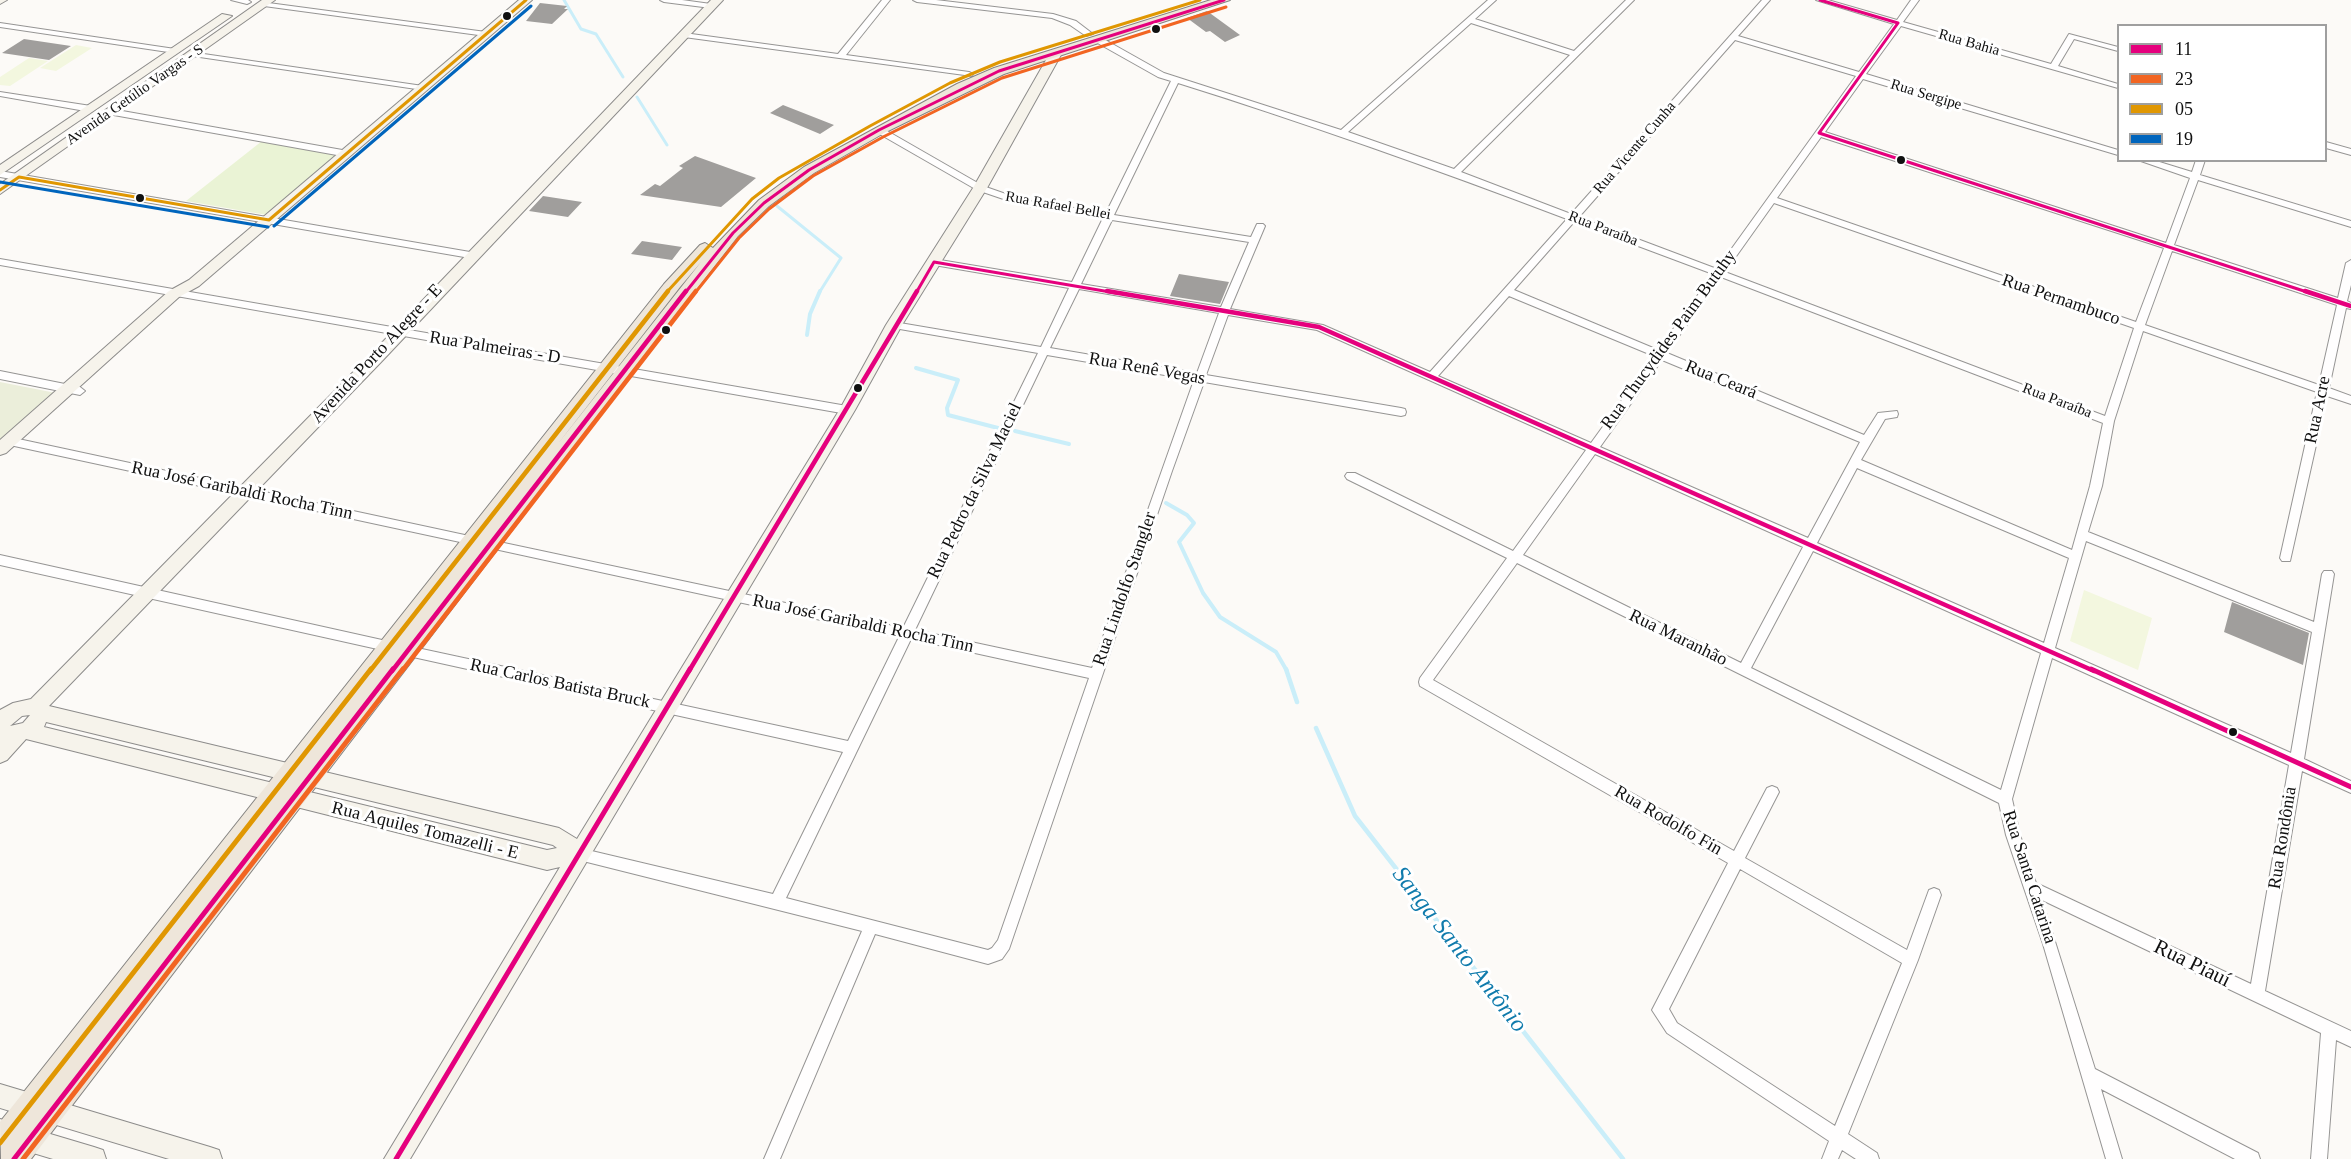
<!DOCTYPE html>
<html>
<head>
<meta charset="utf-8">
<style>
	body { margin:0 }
	#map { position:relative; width:2351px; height:1159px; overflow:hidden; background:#fcfaf7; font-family:"Times New Roman",serif }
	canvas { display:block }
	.legend { position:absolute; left:2117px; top:24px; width:210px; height:138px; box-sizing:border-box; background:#fff; border:2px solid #9f9f9f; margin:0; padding:8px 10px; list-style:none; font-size:18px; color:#101010 }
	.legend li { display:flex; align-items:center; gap:12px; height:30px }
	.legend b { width:30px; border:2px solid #9f9f9f }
</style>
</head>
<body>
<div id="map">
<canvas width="2351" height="1159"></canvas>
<ul class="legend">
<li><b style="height:8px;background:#e5007d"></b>11</li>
<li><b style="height:8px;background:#f26522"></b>23</li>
<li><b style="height:8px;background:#e09702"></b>05</li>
<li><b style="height:8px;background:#0065bd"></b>19</li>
</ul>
</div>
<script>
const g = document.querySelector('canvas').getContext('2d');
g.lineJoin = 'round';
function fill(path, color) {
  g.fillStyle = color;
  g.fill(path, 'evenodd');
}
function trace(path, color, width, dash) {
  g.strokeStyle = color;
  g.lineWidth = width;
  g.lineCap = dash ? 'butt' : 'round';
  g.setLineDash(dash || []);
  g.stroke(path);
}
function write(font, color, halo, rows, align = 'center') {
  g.font = font + ' "Times New Roman",serif';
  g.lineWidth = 6;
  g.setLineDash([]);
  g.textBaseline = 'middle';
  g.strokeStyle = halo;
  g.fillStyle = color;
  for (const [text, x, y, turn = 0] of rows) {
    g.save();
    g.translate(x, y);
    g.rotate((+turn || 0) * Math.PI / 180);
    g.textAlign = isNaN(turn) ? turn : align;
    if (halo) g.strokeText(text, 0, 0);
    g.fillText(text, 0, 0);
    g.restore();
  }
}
fill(new Path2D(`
	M 262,141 L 340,153 L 267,215 L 186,201 Z`), '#eaf3d5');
fill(new Path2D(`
	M 0,382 L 56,393 L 0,441 Z`), '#ebeeda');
fill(new Path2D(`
	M 76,45 L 92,48 L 56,71 L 40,68 Z
	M 29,58 L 48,61 L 10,86 L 0,85 L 0,77 Z
	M 2084,590 L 2152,618 L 2138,670 L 2070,641 Z`), '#f3f7df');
trace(new Path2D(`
	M 564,0 L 581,29 L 596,34 L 623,77
	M 637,97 L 667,145
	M 777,206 L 841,258 L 819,293`), '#caeef9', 3);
trace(new Path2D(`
	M 807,335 L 810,314 L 820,291
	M 916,368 L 958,380 L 947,408 L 948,415 L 998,428
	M 1015,431 L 1069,444
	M 1166,503 L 1187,515 L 1194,523 L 1179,542 L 1203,593 L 1220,617 L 1276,652 L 1287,671`), '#caeef9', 4);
trace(new Path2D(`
	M 1286,669 L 1297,702
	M 1316,728 L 1355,816 L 1623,1159`), '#caeef9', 4.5);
fill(new Path2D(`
	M 540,3 L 567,6 L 564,9 L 568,9 L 552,24 L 526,21 Z
	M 1207,11 L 1240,35 L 1225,42 L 1210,31 L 1206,32 L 1187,18 Z
	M 24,39 L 71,46 L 49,60 L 2,53 Z
	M 783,105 L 834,125 L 820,134 L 770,113 Z
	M 695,156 L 756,178 L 721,207 L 640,195 L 655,184 L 660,186 L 683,168 L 679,166 Z
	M 543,196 L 582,202 L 568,217 L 529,211 Z
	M 642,241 L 682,247 L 672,260 L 631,254 Z
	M 1179,274 L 1229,282 L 1220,304 L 1170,296 Z
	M 2232,602 L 2309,633 L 2303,665 L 2224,632 Z`), '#a09e9c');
const street = new Path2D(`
	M 231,0 L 248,0 L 251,2 L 247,4 Z
	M 660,0 L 682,0 L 711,4 L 715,6 L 711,8 L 664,2 Z
	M 882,0 L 890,0 L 846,55 L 969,72 L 973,74 L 972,76 L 684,37 L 680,35 L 684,33 L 838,54 Z
	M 913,0 L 936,0 L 1053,14 L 1076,21 L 1093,34 L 1086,36 L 1070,25 L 1052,18 L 917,2 Z
	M 1488,0 L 1496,0 L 1475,19 L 1574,51 L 1626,0 L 1634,0 L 1461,172 L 1571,214 L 1762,0 L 1770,0 L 1738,36 L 1859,72 L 1894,24 L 1816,0 L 1828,0 L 1897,20 L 1911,0 L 1919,0 L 1903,22 L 2051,64 L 2069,34 L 2118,47 L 2118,51 L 2074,39 L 2058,66 L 2118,84 L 2118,88 L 1901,26 L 1866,74 L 2118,150 L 2118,155 L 1863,79 L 1825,132 L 2166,243 L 2190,178 L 2138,160 L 2153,160 L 2192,172 L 2196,160 L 2205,160 L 2200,175 L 2351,221 L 2351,227 L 2198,180 L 2174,245 L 2338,298 L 2346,263 L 2351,260 L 2351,285 L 2347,301 L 2351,303 L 2351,309 L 2346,308 L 2329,388 L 2351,396 L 2351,404 L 2327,396 L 2290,561 L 2282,561 L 2280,558 L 2317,392 L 2143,331 L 2114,421 L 2102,486 L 2088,532 L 2314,622 L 2322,574 L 2324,571 L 2332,571 L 2334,574 L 2304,759 L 2351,781 L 2351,793 L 2302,771 L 2265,991 L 2351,1031 L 2351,1047 L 2336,1040 L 2327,1159 L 2311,1159 L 2321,1033 L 2042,900 L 2095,1069 L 2258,1153 L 2260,1159 L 2235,1159 L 2101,1089 L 2122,1159 L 2106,1159 L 2043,944 L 2006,835 L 1999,803 L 1517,563 L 1433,680 L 1734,851 L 1767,788 L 1772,786 L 1777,788 L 1779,792 L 1745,858 L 1907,950 L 1929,890 L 1934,888 L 1939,890 L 1941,895 L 1918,960 L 1848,1134 L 1877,1153 L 1879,1159 L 1856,1159 L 1842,1150 L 1838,1159 L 1822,1159 L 1829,1141 L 1667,1033 L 1652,1010 L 1728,863 L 1420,686 L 1419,682 L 1420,678 L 1507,558 L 1347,479 L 1345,476 L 1347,473 L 1355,473 L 1513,551 L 1586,450 L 1317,330 L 1228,315 L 1206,375 L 1401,408 L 1405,409 L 1406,412 L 1405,415 L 1401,416 L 1204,382 L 1172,471 L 1009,949 L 1002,959 L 988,964 L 875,934 L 780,1159 L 764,1159 L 862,931 L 579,860 L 574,859 L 572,854 L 574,849 L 579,848 L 773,894 L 843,752 L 404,655 L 402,651 L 404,647 L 408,646 L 848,741 L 899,637 L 490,548 L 484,544 L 486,541 L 490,540 L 903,628 L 1038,353 L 894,328 L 889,325 L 894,322 L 1041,347 L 1069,288 L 934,265 L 929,262 L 934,259 L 1072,282 L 1103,218 L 1021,205 L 977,190 L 876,132 L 876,128 L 882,128 L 983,186 L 1023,200 L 1106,213 L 1171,81 L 1158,77 L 1094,41 L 1094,37 L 1100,37 L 1164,73 L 1341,130 ZM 1471,23 L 1570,55 L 1454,169 L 1348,132 ZM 1735,40 L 1856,76 L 1717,269 L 1579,217 ZM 1178,83 C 1309,124 1438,170 1567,219 L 1430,372 L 1323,325 L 1230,309 L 1265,226 L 1263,224 L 1257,224 L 1251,237 L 1114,215 ZM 1821,137 L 2164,248 L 2136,322 L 1777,198 ZM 1774,203 L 2134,328 L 2105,416 L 1725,272 ZM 1112,220 L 1249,242 L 1221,307 L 1081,284 ZM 1574,222 L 1713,274 L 1658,350 L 1514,290 ZM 2172,251 L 2337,305 L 2319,385 L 2145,325 ZM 1721,277 L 2103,423 L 2090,486 L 2072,550 L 1861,460 L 1885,419 L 1897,417 L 1898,414 L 1897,411 L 1878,413 L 1864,435 L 1667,353 ZM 1079,289 L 1219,313 L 1197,373 L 1050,348 ZM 1509,296 L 1654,356 L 1591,443 L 1438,376 ZM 1047,355 L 1194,380 L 1092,668 L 915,630 ZM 1662,360 L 1860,442 L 1808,538 L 1600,447 ZM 1595,454 L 1803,547 L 1741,663 L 1523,555 ZM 1857,468 L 2069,558 L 2044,643 L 1817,543 ZM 2086,541 L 2312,632 L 2291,753 L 2055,648 ZM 1813,551 L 2041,653 L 2001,790 L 1751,668 ZM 911,639 L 1089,678 L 998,940 L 992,948 L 988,950 L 786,898 ZM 2052,658 L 2289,765 L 2251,984 L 2036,883 L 2020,835 L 2012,799 ZM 1740,869 L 1902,963 L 1835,1126 L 1677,1023 L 1669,1009 Z
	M 261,2 L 486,32 L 490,34 L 486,36 L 264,6 L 261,6 Z
	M 0,23 L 175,49 L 179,51 L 175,53 L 0,27 Z
	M 190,52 L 423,86 L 427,88 L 423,90 L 193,56 L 190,56 Z
	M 0,92 L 91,106 L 95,109 L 91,112 L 0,96 Z
	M 111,109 L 348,151 L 352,154 L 348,157 L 108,114 L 107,112 Z
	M 2326,142 L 2351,149 L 2351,155 L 2326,148 Z
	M 0,171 L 470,252 L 475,255 L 470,258 L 0,177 Z
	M 0,259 L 847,406 L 852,410 L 847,414 L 0,265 Z
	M 0,371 L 80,387 L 85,391 L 80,395 L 0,379 Z
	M 9,437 L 474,537 L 480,541 L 474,545 L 5,444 L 4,441 Z
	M 0,555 L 391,642 L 395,643 L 397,647 L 395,651 L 391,652 L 0,565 Z`);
const secondary = new Path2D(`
	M 0,0 L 7,0 L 0,4 Z
	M 262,0 L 275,0 L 0,194 L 0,184 Z
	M 519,0 L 532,0 L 199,286 L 179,297 L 6,453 L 0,455 L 0,440 L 169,291 L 189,280 Z
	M 711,0 L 723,0 L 383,360 L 49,706 L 559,828 L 577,839 L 840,409 L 886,325 L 973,188 L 1050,53 L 1060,50 L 1062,53 L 987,188 L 902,325 L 855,410 L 410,1159 L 384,1159 L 560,867 L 547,870 L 26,739 L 7,760 L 0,763 L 0,710 L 13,703 L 31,699 L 373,352 ZM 30,715 L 23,723 L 10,726 L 22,716 ZM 46,722 L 553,845 L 557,848 L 547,850 L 44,727 Z
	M 222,14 L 232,16 L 0,175 L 0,165 Z
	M 0,1084 L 210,1147 L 219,1150 L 222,1159 L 169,1159 L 0,1108 Z
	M 0,1119 L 94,1147 L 103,1150 L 106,1159 L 53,1159 L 0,1143 Z`);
const primary = new Path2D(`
	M 1211,0 L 1230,0 L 1004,74 L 884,133 L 814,173 L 769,206 L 738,236 L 692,295 L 31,1159 L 1,1159 L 0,1122 L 664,284 L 700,245 L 705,243 L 713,248 L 759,200 L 804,167 L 957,84 L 994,68 ZM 701,262 L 680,287 L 557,445 Z`);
trace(street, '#969594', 2);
trace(secondary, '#8d8c8b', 2);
trace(primary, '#848381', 2);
fill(street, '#fffefe');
fill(secondary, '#f6f3eb');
fill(primary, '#eee6da');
trace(new Path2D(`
	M 1820,0 L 1898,23 L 1819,133 L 2310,293
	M 685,293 L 733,233 L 764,203 L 809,170 L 879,130 L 999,71 L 1224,0
	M 916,293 L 934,262 L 1116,293`), '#e5007d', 3);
trace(new Path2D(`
	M 1107,291 L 1319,327 L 2094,671
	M 2305,291 L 2351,306
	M 392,671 L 686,291
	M 689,671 L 917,291`), '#e5007d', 4.5);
trace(new Path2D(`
	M 2091,669 L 2351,787
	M 14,1159 L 393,669
	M 396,1159 L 690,669`), '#e5007d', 5);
trace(new Path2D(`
	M 695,293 L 739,238 L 769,209 L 813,176 L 883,137 L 1002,78 L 1226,7`), '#f26522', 3);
trace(new Path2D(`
	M 402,671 L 696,291`), '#f26522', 4.5);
trace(new Path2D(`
	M 23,1159 L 403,669`), '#f26522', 5);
trace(new Path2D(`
	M 0,190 L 19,177 L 269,220 L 526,0
	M 666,293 L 752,199 L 779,178 L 870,126 L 950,83 L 1000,62 L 1200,0`), '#e09702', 3);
trace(new Path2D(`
	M 370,671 L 668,291`), '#e09702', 4.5);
trace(new Path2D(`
	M 0,1143 L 371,669`), '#e09702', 5);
trace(new Path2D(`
	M 0,182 L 268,227
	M 274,226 L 531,6`), '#0065bd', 3);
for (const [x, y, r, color] of [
	[507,16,5,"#101010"],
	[1156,29,5,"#101010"],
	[1901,160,5,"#101010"],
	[140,198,5,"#101010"],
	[666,330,5,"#101010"],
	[858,388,5,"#101010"],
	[2233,732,5,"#101010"]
]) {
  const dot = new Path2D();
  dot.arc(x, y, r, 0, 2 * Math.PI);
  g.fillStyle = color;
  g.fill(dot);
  trace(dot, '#fff', 2);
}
write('15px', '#101010', '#fff', [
	["Rua Bahia",1969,43,16],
	["Avenida Getúlio Vargas - S",135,95,-35],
	["Rua Sergipe",1926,95,17],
	["Rua Vicente Cunha",1635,148,-49],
	["Rua Rafael Bellei",1058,206,10],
	["Rua Paraíba",1603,229,21],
	["Rua Paraíba",2057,401,21]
]);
write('18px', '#101010', '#fff', [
	["Rua Pernambuco",2061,300,19],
	["Rua Thucydides Paim Butuhy",1669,340,-54],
	["Rua Palmeiras - D",495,348,9],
	["Avenida Porto Alegre - E",377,354,-47],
	["Rua Renê Vegas",1147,369,10],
	["Rua Ceará",1721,380,22],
	["Rua Acre",2318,410,-78],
	["Rua José Garibaldi Rocha Tinn",242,491,12],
	["Rua Pedro da Silva Maciel",975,491,-64],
	["Rua Lindolfo Stangler",1125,589,-71],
	["Rua José Garibaldi Rocha Tinn",863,624,12],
	["Rua Maranhão",1678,638,26],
	["Rua Carlos Batista Bruck",560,684,12],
	["Rua Rodolfo Fin",1668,821,30],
	["Rua Aquiles Tomazelli - E",425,831,14],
	["Rua Rondônia",2283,838,-81],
	["Rua Santa Catarina",2029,877,72]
]);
write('21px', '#101010', '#fff', [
	["Rua Piauí",2192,964,26]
]);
write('italic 24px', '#107bac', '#fff', [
	["Sanga Santo Antônio",1459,950,52]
]);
</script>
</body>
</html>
